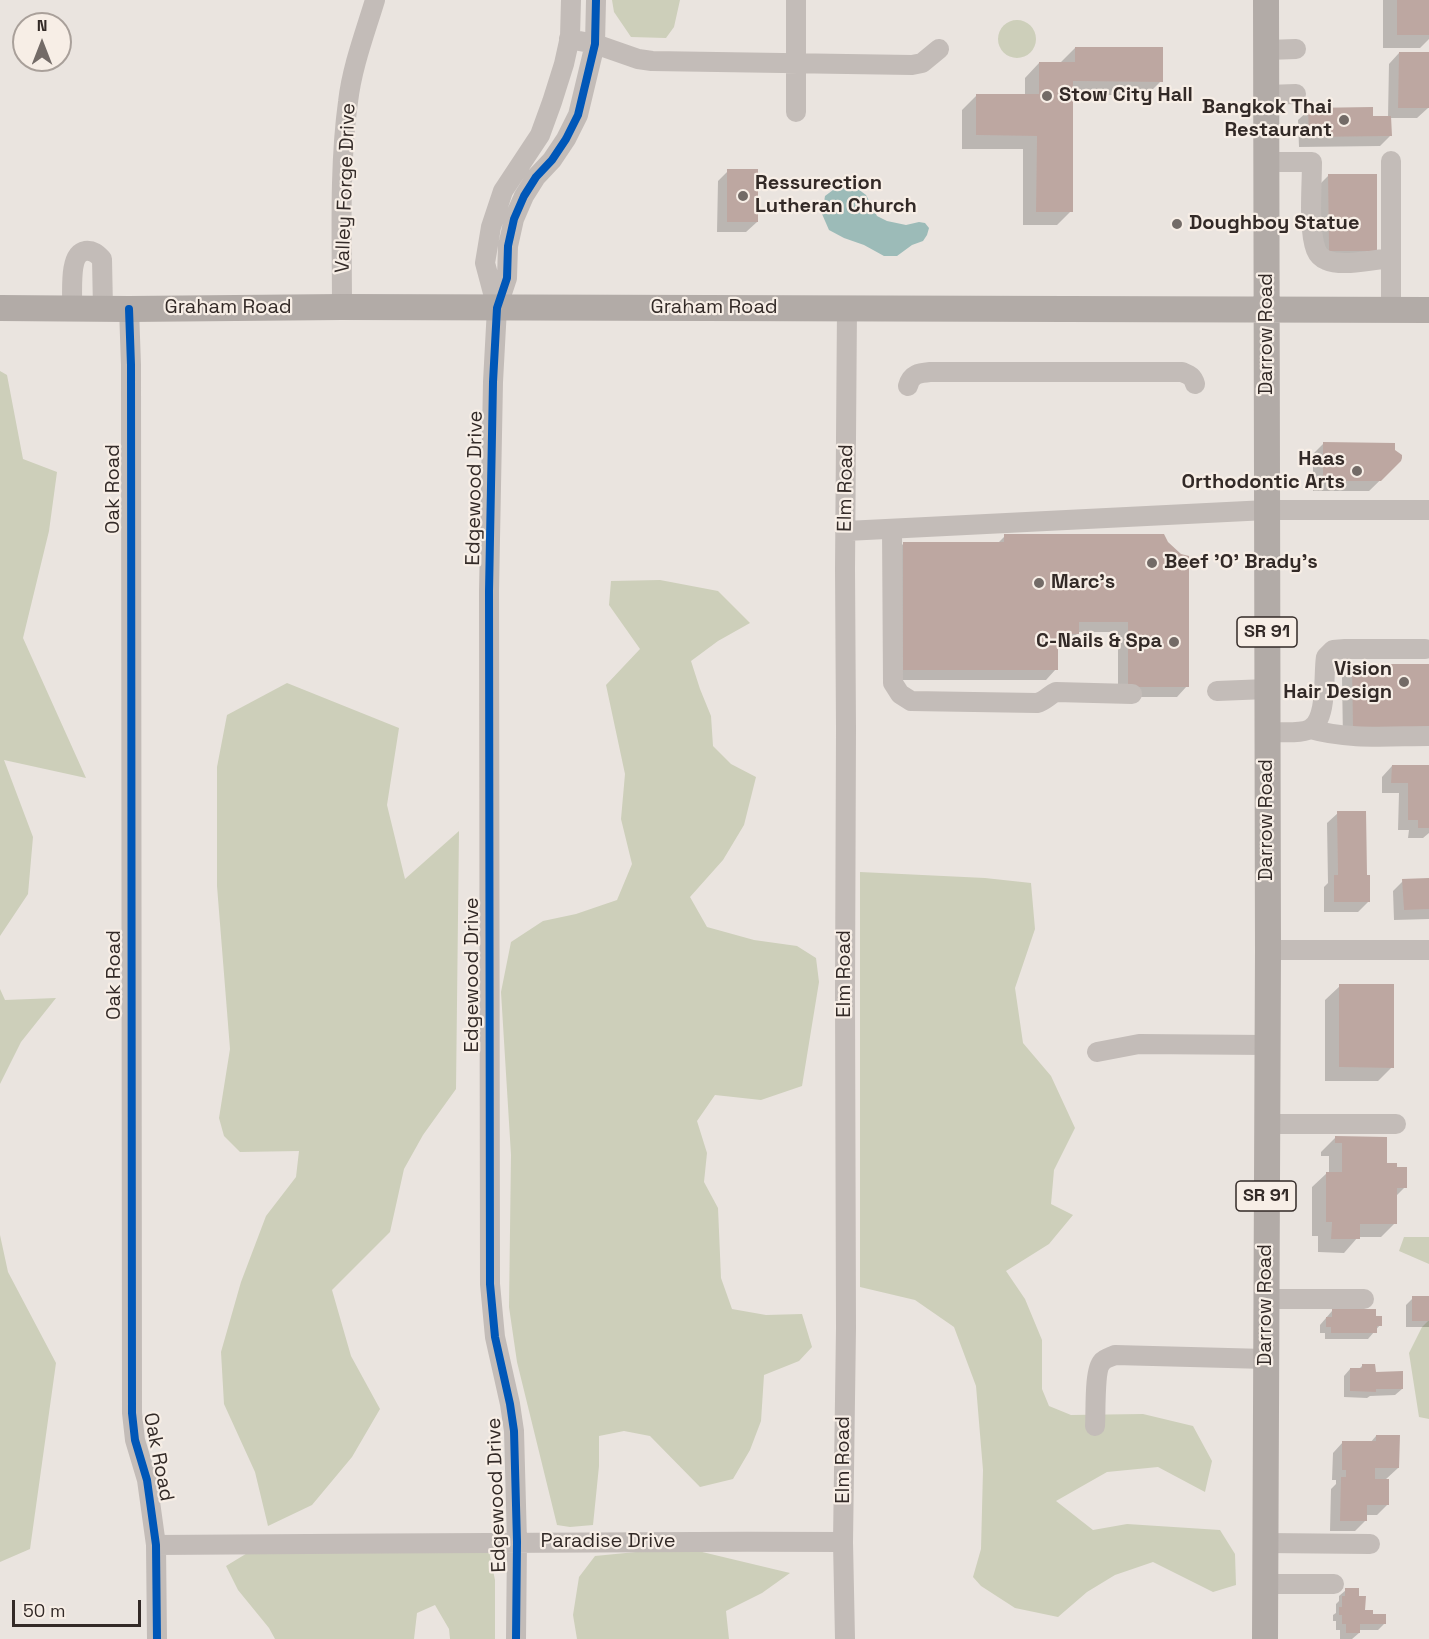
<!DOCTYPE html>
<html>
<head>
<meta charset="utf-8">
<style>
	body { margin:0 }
	#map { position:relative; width:1429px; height:1639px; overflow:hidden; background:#eae4df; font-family:"Space Grotesk",sans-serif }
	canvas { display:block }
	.north { position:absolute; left:12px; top:12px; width:60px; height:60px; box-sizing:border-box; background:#f7eee6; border:2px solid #a9a09a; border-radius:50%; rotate:0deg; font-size:16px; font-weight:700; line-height:24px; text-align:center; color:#332a27 }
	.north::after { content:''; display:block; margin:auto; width:21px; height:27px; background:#736b67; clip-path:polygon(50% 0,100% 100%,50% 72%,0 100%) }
	.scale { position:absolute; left:12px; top:1600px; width:129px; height:27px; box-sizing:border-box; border:3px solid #332a27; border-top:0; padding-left:8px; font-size:18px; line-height:21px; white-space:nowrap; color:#332a27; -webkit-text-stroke:4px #f7eee6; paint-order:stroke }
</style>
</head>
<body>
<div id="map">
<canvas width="1429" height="1639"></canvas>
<div class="north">N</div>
<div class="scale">50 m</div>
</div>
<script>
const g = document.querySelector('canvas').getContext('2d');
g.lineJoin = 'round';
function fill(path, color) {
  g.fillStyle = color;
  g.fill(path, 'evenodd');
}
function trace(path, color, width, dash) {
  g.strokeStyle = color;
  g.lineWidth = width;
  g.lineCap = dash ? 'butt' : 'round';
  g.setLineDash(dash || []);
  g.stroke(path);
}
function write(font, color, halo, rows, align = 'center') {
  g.font = font + ' "Space Grotesk",sans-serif';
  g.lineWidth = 4.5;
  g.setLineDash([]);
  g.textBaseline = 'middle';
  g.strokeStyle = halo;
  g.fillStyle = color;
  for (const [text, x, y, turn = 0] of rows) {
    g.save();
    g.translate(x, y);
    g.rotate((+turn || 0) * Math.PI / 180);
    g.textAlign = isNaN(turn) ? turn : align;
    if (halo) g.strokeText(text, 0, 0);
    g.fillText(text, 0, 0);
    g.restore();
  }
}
fill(new Path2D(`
	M 612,0 L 680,0 L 674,27 L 666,38 L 631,37 L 614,12 Z
	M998 39a19 19 0 1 1 38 0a19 19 0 1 1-38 0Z
	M 0,371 L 7,375 L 23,459 L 57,472 L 49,531 L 23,638 L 86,778 L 4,760 L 33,837 L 28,894 L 0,936 Z
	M 660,580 L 718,591 L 750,623 L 718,641 L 691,661 L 700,689 L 711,716 L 713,746 L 731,764 L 756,777 L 744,825 L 723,860 L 690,897 L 707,927 L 754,940 L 797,946 L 816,958 L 819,982 L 802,1086 L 761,1100 L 715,1095 L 697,1121 L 707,1153 L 704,1182 L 718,1208 L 721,1278 L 732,1309 L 766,1315 L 802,1314 L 812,1347 L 799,1361 L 764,1375 L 761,1421 L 750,1450 L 733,1479 L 700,1487 L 650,1436 L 624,1431 L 599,1436 L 599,1466 L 593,1525 L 570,1527 L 557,1525 L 517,1362 L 509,1307 L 511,1155 L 501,992 L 511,942 L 543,921 L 576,914 L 617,900 L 632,864 L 621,819 L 625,774 L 606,685 L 640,649 L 609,605 L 611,581 Z
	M 287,683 L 399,728 L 387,805 L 405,879 L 459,831 L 456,1089 L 423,1135 L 404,1169 L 390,1232 L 332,1290 L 351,1356 L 380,1409 L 352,1457 L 312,1505 L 268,1526 L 255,1472 L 224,1404 L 221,1352 L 241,1282 L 266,1216 L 296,1177 L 299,1151 L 240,1152 L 224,1136 L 219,1118 L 230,1049 L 217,886 L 217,767 L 227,715 Z
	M 860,872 L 985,878 L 1031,883 L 1035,929 L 1015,988 L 1023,1043 L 1051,1076 L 1075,1128 L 1054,1170 L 1051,1204 L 1073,1215 L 1049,1244 L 1006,1271 L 1025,1299 L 1042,1340 L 1042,1389 L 1049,1406 L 1071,1415 L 1143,1414 L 1193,1426 L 1212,1461 L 1205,1492 L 1158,1467 L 1107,1472 L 1056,1501 L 1093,1530 L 1127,1524 L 1220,1530 L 1235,1554 L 1236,1585 L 1213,1592 L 1153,1562 L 1115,1575 L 1087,1592 L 1058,1617 L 1015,1608 L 981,1586 L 973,1577 L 981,1549 L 983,1470 L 976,1386 L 954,1327 L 915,1300 L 860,1287 Z
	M 0,989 L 5,1000 L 56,998 L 21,1042 L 0,1084 Z
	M 0,1235 L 8,1272 L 56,1363 L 30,1549 L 0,1562 Z
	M 1404,1237 L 1429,1237 L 1429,1264 L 1399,1251 Z
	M 1429,1320 L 1429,1419 L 1419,1417 L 1409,1353 L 1422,1327 Z
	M 489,1551 L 495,1580 L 495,1639 L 450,1639 L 449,1629 L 435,1605 L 417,1613 L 414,1639 L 275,1639 L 269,1628 L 238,1590 L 226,1566 L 249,1552 Z
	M 646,1551 L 698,1551 L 790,1573 L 762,1593 L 726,1611 L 729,1639 L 577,1639 L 573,1615 L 579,1577 L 595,1556 Z`), '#cdcfba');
fill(new Path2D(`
	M 844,187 L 858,189 L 866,195 L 877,216 L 887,221 L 906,225 L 919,222 L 925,223 L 929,228 L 927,235 L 923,241 L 912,245 L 897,256 L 884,256 L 864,245 L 844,238 L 829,230 L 822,214 L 825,196 L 833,190 Z`), '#9cbbb8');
fill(new Path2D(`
	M 1383,0 L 1429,0 L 1429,39 L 1420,48 L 1383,48 Z
	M 1075,48 L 1161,81 L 1147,95 L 1071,95 L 1071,211 L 1057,225 L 1023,225 L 1023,149 L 962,149 L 962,110 L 977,95 L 1025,96 L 1025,78 L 1039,63 L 1061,62 Z
	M 1399,53 L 1428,108 L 1417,118 L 1390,118 L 1390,136 L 1380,146 L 1299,147 L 1298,120 L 1309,110 L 1371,117 L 1388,117 L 1389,64 Z
	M 728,171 L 757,222 L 746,232 L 717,232 L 718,181 Z
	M 1329,175 L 1376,250 L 1319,261 L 1318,186 Z
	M 1324,443 L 1393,451 L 1400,461 L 1369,491 L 1313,491 L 1313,454 Z
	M 1005,536 L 1163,536 L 1187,686 L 1177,697 L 1118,697 L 1118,632 L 1077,632 L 1077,634 L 1067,644 L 1056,644 L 1056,669 L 1046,680 L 893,680 L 893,554 L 903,544 L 997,544 Z
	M 1353,666 L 1429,666 L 1343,740 L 1342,676 Z
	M 1392,766 L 1429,767 L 1429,833 L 1423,838 L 1408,838 L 1409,830 L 1398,830 L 1399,793 L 1382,793 L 1382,777 Z
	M 1338,813 L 1365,877 L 1369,901 L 1358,912 L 1324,912 L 1324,887 L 1328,883 L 1327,823 Z
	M 1429,880 L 1429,919 L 1394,920 L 1393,891 L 1403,881 Z
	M 1340,986 L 1392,1067 L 1378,1081 L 1325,1081 L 1325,1000 Z
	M 1335,1138 L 1385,1164 L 1405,1187 L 1395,1197 L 1395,1223 L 1381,1237 L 1358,1237 L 1344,1253 L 1318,1252 L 1318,1236 L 1312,1236 L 1312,1187 L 1327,1173 L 1329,1173 L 1329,1156 L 1321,1156 L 1321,1152 Z
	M 1413,1298 L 1429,1298 L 1429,1327 L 1406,1327 L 1406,1305 Z
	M 1332,1311 L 1375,1318 L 1380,1325 L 1368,1339 L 1325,1339 L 1325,1333 L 1320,1333 L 1320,1325 Z
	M 1362,1366 L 1374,1373 L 1402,1389 L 1395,1395 L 1370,1396 L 1367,1398 L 1344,1397 L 1344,1376 L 1350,1369 L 1359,1369 Z
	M 1376,1436 L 1398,1468 L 1385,1480 L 1388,1504 L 1377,1515 L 1365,1515 L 1365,1521 L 1355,1531 L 1330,1531 L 1331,1489 L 1336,1484 L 1336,1480 L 1332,1480 L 1333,1453 L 1343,1442 L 1370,1443 Z
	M 1346,1590 L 1358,1597 L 1364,1612 L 1384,1624 L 1378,1630 L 1359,1630 L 1359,1633 L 1352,1639 L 1340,1639 L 1340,1630 L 1336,1630 L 1336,1621 L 1333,1621 L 1333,1615 L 1336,1613 L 1336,1604 L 1339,1601 L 1339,1596 Z`), '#0003');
fill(new Path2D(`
	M 1397,0 L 1429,0 L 1429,35 L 1397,35 Z
	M 1075,47 L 1163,47 L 1163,82 L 1073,81 L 1073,212 L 1036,212 L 1037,136 L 976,135 L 976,94 L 1039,94 L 1039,62 L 1075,62 Z
	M 1399,52 L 1429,52 L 1429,108 L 1398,108 Z
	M 1373,107 L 1373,116 L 1391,116 L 1392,136 L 1309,137 L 1308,108 Z
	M 727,169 L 758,169 L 758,222 L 727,222 Z
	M 1328,174 L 1377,174 L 1377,251 L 1329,251 Z
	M 1323,442 L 1395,443 L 1395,450 L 1402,455 L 1402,458 L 1401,461 L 1381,481 L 1323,481 Z
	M 1004,534 L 1164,534 L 1168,542 L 1181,554 L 1189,556 L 1189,687 L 1128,687 L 1128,622 L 1079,622 L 1079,634 L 1058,634 L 1058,670 L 903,670 L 903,542 L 1004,542 Z
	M 1352,664 L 1429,664 L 1429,730 L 1353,730 Z
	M 1392,765 L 1429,765 L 1429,828 L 1418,828 L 1418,820 L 1408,820 L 1408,783 L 1391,783 Z
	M 1337,811 L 1366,811 L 1367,875 L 1370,875 L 1370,902 L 1334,902 L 1334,875 L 1338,875 Z
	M 1429,878 L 1429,909 L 1404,910 L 1402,879 Z
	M 1339,984 L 1394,984 L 1394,1068 L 1339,1067 Z
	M 1335,1136 L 1387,1137 L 1387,1163 L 1397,1163 L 1397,1167 L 1407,1167 L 1407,1188 L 1397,1188 L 1397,1224 L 1360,1224 L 1360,1239 L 1331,1239 L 1332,1222 L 1326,1222 L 1326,1172 L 1342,1172 L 1342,1143 L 1335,1143 Z
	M 1412,1296 L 1429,1296 L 1429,1321 L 1412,1321 Z
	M 1332,1309 L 1376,1309 L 1376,1316 L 1382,1316 L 1382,1326 L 1377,1326 L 1377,1333 L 1331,1333 L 1331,1327 L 1326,1327 L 1326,1317 L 1332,1317 Z
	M 1362,1364 L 1375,1364 L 1376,1372 L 1403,1371 L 1403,1389 L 1376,1389 L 1376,1392 L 1350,1391 L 1350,1368 L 1362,1368 Z
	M 1376,1435 L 1400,1435 L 1399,1468 L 1375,1468 L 1375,1479 L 1389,1479 L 1389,1505 L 1367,1505 L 1367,1521 L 1340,1521 L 1341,1477 L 1346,1477 L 1346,1470 L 1342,1470 L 1342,1441 L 1376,1441 Z
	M 1345,1588 L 1359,1588 L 1359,1596 L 1366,1596 L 1365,1610 L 1373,1610 L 1373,1614 L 1386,1614 L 1386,1624 L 1360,1624 L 1360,1633 L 1346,1633 L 1346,1624 L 1342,1624 L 1342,1615 L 1339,1615 L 1339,1607 L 1342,1607 L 1342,1596 L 1345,1596 Z`), '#bda7a1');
trace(new Path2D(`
	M 796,0 L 796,112
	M 569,39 L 595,44 L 638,59 L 652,61 L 912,65 L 922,63 L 939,49
	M 1267,50 L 1296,49
	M 1267,95 L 1296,94
	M 1267,162 L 1312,162 C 1312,186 1308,229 1316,250 C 1318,255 1321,258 1326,260 C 1342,267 1373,260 1391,258
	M 342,307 C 342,240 339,167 348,102 C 352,67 365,33 375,0
	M 72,308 C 73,295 68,254 85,251 C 93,250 97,254 102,259 L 103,309
	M 497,308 L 485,263 L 491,227 L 503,191 L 540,135 L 552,102 L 564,64 L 570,37 L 571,0
	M 129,309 L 131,365 L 132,1413 L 135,1440 L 147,1480 L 156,1545 L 157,1639
	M 1391,310 L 1391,161
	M 908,386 C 911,374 919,373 930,372 L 1182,372 C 1189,375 1193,376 1195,384
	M 892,529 L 893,683 L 900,694 L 911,701 L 1037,703 C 1045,701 1049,695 1056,692 L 1132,694
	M 846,531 L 1267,510 L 1429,510
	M 1217,691 L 1267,689
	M 1310,729 C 1348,740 1390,736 1429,736
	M 1267,732 C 1277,732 1301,734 1310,729 C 1328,719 1323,675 1326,657 L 1333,650 L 1345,649 L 1425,649
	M 1268,950 L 1429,950
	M 1097,1052 L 1139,1044 L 1267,1045
	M 1267,1124 L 1396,1124
	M 1266,1299 L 1364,1299
	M 1095,1426 C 1096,1413 1094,1370 1102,1362 C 1105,1358 1111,1357 1115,1355 L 1266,1359
	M 1265,1543 L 1370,1544
	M 156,1545 C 385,1544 614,1541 843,1542
	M 1265,1584 L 1334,1584
	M 516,1639 L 517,1542 L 514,1431 L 510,1404 L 495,1337 L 490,1284 L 489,591 L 493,382 L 497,308 L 507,278 L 508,246 L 514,219 L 524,196 L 536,177 L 552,160 L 566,139 L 578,115 L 595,44 L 596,0
	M 845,1639 L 843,1542 L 846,1328 L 845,995 L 846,729 L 845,569 L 847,308`), '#c3bcb8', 20);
trace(new Path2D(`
	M 0,308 L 129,309 L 342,307 L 1429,310
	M 1265,1639 L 1268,950 L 1266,0`), '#b2aba7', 26);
trace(new Path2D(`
	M 129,309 L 131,365 L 132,1413 L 135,1440 L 147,1480 L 156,1545 L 157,1639
	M 516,1639 L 517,1542 L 514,1431 L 510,1404 L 495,1337 L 490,1284 L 489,591 L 493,382 L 497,308 L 507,278 L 508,246 L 514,219 L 524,196 L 536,177 L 552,160 L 566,139 L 578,115 L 595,44 L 596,0`), '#0057b8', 8);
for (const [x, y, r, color] of [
	[1047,96,6,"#736b67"],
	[1344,120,6,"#736b67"],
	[743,196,6,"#736b67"],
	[1177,224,6,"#736b67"],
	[1357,471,6,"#736b67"],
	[1152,563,6,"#736b67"],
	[1039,583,6,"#736b67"],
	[1174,642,6,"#736b67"],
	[1404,682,6,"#736b67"]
]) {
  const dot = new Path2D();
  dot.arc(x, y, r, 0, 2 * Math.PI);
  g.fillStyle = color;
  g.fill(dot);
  trace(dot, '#f7eee6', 2);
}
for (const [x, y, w] of [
	[1267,632,60],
	[1266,1196,60]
]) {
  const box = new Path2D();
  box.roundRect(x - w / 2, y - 15, w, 30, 4.5);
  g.fillStyle = '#f7eee6';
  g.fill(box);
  trace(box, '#332a27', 1.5);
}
write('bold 18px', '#332a27', null, [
	["SR 91",1267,632],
	["SR 91",1266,1196]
]);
write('bold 20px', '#332a27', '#f7eee6', [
	["Stow City Hall",1059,96],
	["Bangkok Thai",1332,108,"right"],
	["Restaurant",1332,131,"right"],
	["Ressurection",755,184],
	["Lutheran Church",755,207],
	["Doughboy Statue",1189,224],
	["Haas",1345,460,"right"],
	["Orthodontic Arts",1345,483,"right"],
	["Beef 'O' Brady's",1164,563],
	["Marc's",1051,583],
	["C-Nails & Spa",1162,642,"right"],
	["Vision",1392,670,"right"],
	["Hair Design",1392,693,"right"]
], 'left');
write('20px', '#332a27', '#f7eee6', [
	["Valley Forge Drive",346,188,-88],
	["Graham Road",228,308],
	["Graham Road",714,308],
	["Darrow Road",1267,334,-90],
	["Edgewood Drive",475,488,-89],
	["Elm Road",846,488,-89],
	["Oak Road",114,489,-90],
	["Darrow Road",1267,820,-90],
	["Elm Road",845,974,-90],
	["Oak Road",115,975,-90],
	["Edgewood Drive",473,975,-90],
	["Darrow Road",1266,1305,-90],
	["Oak Road",158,1457,79],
	["Elm Road",844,1460,-90],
	["Edgewood Drive",497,1495,-92],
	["Paradise Drive",608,1542]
]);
</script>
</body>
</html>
